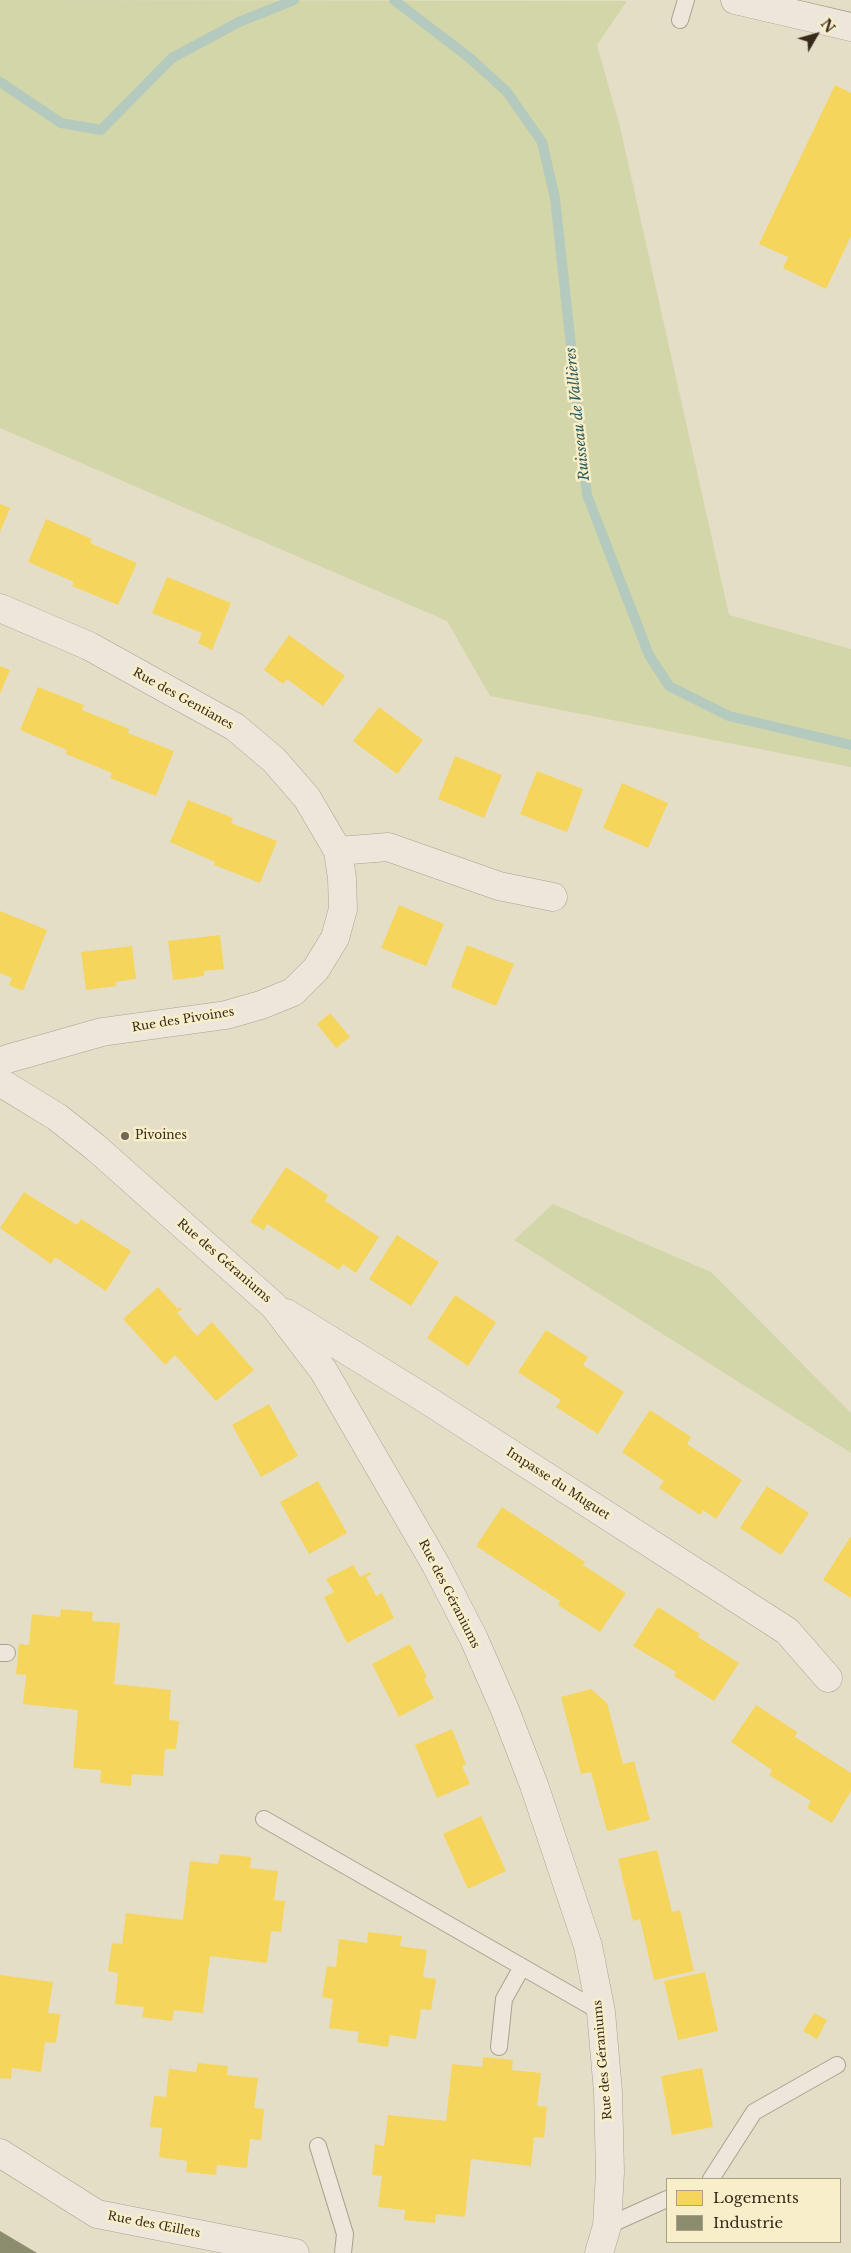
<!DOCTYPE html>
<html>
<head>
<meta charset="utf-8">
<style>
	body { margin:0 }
	#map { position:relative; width:851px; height:2253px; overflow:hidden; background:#e4dec7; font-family:"Libre Baskerville",serif }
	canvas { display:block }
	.legend { position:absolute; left:666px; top:2178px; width:175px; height:65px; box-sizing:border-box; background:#f8eeca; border:1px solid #aba084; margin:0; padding:6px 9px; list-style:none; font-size:15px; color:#372a1a }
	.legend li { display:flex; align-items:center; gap:10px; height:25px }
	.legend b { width:25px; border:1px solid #aba084 }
	.north { position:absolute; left:791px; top:10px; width:50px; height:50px; -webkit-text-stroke:4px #f8eeca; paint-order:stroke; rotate:52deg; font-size:14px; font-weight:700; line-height:20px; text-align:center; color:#372a1a }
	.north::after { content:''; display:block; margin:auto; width:18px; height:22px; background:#372a1a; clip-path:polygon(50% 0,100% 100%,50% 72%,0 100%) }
</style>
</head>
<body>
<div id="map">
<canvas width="851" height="2253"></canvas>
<ul class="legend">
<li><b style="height:14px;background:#f6d55c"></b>Logements</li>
<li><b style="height:14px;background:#8c8c6e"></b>Industrie</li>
</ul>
<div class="north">N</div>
</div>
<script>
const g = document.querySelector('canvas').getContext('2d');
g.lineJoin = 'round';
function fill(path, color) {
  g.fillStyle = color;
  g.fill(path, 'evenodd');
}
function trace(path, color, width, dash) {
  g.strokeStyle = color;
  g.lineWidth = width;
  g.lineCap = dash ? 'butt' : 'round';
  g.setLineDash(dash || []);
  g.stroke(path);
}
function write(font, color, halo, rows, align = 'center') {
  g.font = font + ' "Libre Baskerville",serif';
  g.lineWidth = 5;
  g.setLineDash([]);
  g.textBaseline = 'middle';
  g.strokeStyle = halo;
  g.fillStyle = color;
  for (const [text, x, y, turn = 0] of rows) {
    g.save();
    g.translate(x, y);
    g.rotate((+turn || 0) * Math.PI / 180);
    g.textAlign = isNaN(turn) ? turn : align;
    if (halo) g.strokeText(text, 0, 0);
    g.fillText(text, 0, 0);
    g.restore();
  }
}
fill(new Path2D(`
	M 0,0 L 627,1 L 597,45 L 620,127 L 729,615 L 851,649 L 851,767 L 490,696 L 447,621 L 0,428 Z
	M 553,1204 L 711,1272 L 851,1413 L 851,1453 L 514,1240 Z`), '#d2d6a8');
fill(new Path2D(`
	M 835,85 L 851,93 L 851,236 L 826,289 L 783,268 L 788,257 L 759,244 Z
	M 0,504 L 10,508 L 0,532 Z
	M 46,519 L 92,539 L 90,543 L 137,563 L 118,605 L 72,586 L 74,582 L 28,562 Z
	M 167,577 L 231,603 L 212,650 L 198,643 L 202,633 L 152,613 Z
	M 289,635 L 345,676 L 323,706 L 287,679 L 283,684 L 264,670 Z
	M 0,666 L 10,670 L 0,694 Z
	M 38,687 L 84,705 L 82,710 L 129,729 L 128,733 L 174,751 L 156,796 L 110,778 L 112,773 L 66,754 L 67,750 L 20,730 Z
	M 379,707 L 423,740 L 397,774 L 353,741 Z
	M 455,756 L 502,775 L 484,818 L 438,799 Z
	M 537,771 L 583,789 L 567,832 L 520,814 Z
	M 622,783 L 668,803 L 648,848 L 603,828 Z
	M 188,800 L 233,818 L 231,823 L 277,841 L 260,883 L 214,865 L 215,862 L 170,842 Z
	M 399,905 L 444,924 L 426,966 L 381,948 Z
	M 0,911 L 47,930 L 23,991 L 9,985 L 12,978 L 0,973 Z
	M 220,935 L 224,969 L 204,971 L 204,976 L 173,980 L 168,941 Z
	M 467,945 L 514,964 L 496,1006 L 451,987 Z
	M 132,946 L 136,979 L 115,982 L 116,986 L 86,990 L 81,952 Z
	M 330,1013 L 350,1037 L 336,1048 L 317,1024 Z
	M 286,1167 L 328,1195 L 325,1201 L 379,1237 L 356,1273 L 343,1264 L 339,1270 L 267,1224 L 264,1230 L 250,1222 Z
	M 24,1192 L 77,1225 L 81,1219 L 131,1251 L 106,1291 L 55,1257 L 51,1264 L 0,1228 Z
	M 397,1235 L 439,1262 L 411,1306 L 369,1279 Z
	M 158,1287 L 178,1309 L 180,1307 L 182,1309 L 177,1313 L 197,1336 L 212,1322 L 254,1370 L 216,1401 L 175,1355 L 165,1365 L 123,1319 Z
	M 455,1295 L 496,1322 L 468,1366 L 427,1338 Z
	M 546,1330 L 588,1357 L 583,1365 L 624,1392 L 598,1434 L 556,1407 L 561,1400 L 518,1372 Z
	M 269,1404 L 298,1456 L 261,1477 L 232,1425 Z
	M 650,1410 L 691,1437 L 687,1444 L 742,1480 L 716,1519 L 703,1510 L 700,1515 L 659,1488 L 664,1481 L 622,1452 Z
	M 318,1481 L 347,1533 L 309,1554 L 280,1502 Z
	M 767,1486 L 809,1513 L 781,1555 L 740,1528 Z
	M 502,1507 L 585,1562 L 583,1565 L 626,1593 L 600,1632 L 558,1605 L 560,1601 L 476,1546 Z
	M 851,1536 L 851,1598 L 823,1580 Z
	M 353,1565 L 360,1577 L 370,1572 L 372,1574 L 366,1577 L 376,1596 L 382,1593 L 394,1618 L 347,1643 L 324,1597 L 334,1592 L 326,1579 Z
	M 658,1607 L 700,1634 L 698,1637 L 739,1663 L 714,1701 L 674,1676 L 676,1672 L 633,1646 Z
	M 61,1609 L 93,1612 L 92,1621 L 120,1623 L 114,1684 L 171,1690 L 169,1720 L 179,1721 L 176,1749 L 165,1749 L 163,1776 L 132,1774 L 131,1786 L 100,1783 L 101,1770 L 73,1768 L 78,1710 L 23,1704 L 26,1675 L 16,1674 L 19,1644 L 29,1645 L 32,1614 L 60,1617 Z
	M 410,1644 L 427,1677 L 424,1679 L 434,1698 L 399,1717 L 372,1664 Z
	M 591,1689 L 607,1703 L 623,1764 L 634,1761 L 650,1820 L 607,1831 L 591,1772 L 581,1774 L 561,1697 Z
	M 756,1705 L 797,1732 L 795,1737 L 851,1773 L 851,1791 L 832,1823 L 807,1808 L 811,1801 L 769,1775 L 772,1770 L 731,1742 Z
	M 452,1729 L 466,1764 L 462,1766 L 470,1784 L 437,1798 L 415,1745 Z
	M 481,1816 L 506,1871 L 468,1889 L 443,1834 Z
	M 657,1850 L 672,1912 L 680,1910 L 694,1971 L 654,1980 L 640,1919 L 633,1921 L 618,1859 Z
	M 220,1854 L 251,1857 L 250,1868 L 278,1871 L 274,1900 L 285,1901 L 281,1932 L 271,1931 L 267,1963 L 210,1956 L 203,2013 L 174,2010 L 172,2021 L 142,2017 L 144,2007 L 115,2004 L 118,1973 L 108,1971 L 112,1943 L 122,1944 L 126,1913 L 183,1920 L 190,1861 L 218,1864 Z
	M 368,1932 L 402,1936 L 400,1946 L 427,1950 L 423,1977 L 436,1979 L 431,2010 L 421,2009 L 416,2039 L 390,2035 L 388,2047 L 357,2042 L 359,2032 L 329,2028 L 333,1999 L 322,1997 L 327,1966 L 336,1967 L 339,1939 L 367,1943 Z
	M 705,1972 L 718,2031 L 678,2040 L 664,1981 Z
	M 0,1975 L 53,1982 L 48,2013 L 60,2014 L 56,2043 L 45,2042 L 41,2072 L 12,2068 L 11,2079 L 0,2078 Z
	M 814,2013 L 827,2020 L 817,2039 L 803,2031 Z
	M 483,2057 L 513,2060 L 512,2070 L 541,2073 L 537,2106 L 547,2107 L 544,2138 L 534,2137 L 531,2166 L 471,2159 L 465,2217 L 436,2214 L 435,2223 L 404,2220 L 405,2210 L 378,2207 L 382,2176 L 372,2175 L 375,2144 L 384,2146 L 388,2115 L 446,2121 L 452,2064 L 482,2067 Z
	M 198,2063 L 228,2066 L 227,2075 L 258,2078 L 254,2108 L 264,2109 L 261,2140 L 250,2139 L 247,2168 L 217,2165 L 216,2175 L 186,2172 L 187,2161 L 159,2157 L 162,2128 L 150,2127 L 154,2096 L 166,2097 L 169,2069 L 196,2072 Z
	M 702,2068 L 713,2127 L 672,2135 L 661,2076 Z`), '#f6d55c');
fill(new Path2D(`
	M 0,2231 L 37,2253 L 0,2253 Z`), '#8c8c6e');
trace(new Path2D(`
	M 394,0 L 471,59 L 507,92 L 542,142 L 555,198 L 587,495 L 649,655 L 669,686 L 729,716 L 851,745
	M 0,82 L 61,123 L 101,130 L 172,58 L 239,22 L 294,0`), '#b4cabe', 10);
const service = new Path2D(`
	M 680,20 L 686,0
	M 0,1653 L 7,1653
	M 264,1819 L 601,2012
	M 499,2047 L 504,1999 L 522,1967
	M 318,2146 L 345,2234 L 343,2253
	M 711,2179 L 754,2112 L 837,2065
	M 607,2226 L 667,2199`);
const minor = new Path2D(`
	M 0,608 L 89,646 L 235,727 L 274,760 L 307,798 L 338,851 L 388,847 L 499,886 L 553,897
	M 7,1059 L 102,1032 L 226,1015 L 261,1005 L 293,992 L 316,969 L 335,938 L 343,909 L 342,878 L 338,851
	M 3,1084 L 57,1117 L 95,1147 L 274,1306 L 323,1370 L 436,1565 L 474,1639 L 505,1710 L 534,1785 L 588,1946 L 601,2012 L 608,2092 L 610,2172 L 607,2226 L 599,2253
	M 286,1313 L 424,1398 L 787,1631 L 828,1678
	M 0,2153 L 97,2214 L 295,2253`);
const secondary = new Path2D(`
	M 735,0 L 851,27`);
trace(service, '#a8a291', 18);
trace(minor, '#a8a291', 29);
trace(secondary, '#989181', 29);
trace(service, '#ece7da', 16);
trace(minor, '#ece7da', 28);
trace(secondary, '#ece7da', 28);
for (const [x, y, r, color] of [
	[125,1136,5,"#746957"]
]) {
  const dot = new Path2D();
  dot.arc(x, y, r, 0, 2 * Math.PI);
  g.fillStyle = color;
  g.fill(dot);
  trace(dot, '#f8eeca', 2);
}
write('12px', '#372a1a', '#f8eeca', [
	["Rue des Gentianes",183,699,29],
	["Rue des Pivoines",183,1020,-9],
	["Rue des Géraniums",224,1261,41],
	["Impasse du Muguet",558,1484,33],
	["Rue des Géraniums",449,1594,63],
	["Rue des Géraniums",603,2060,-95],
	["Rue des Œillets",154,2225,11]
]);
write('12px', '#372a1a', '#f8eeca', [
	["Pivoines",135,1136]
], 'left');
write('italic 14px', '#275858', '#f8eeca', [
	["Ruisseau de Vallières",578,414,-96]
]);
</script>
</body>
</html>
